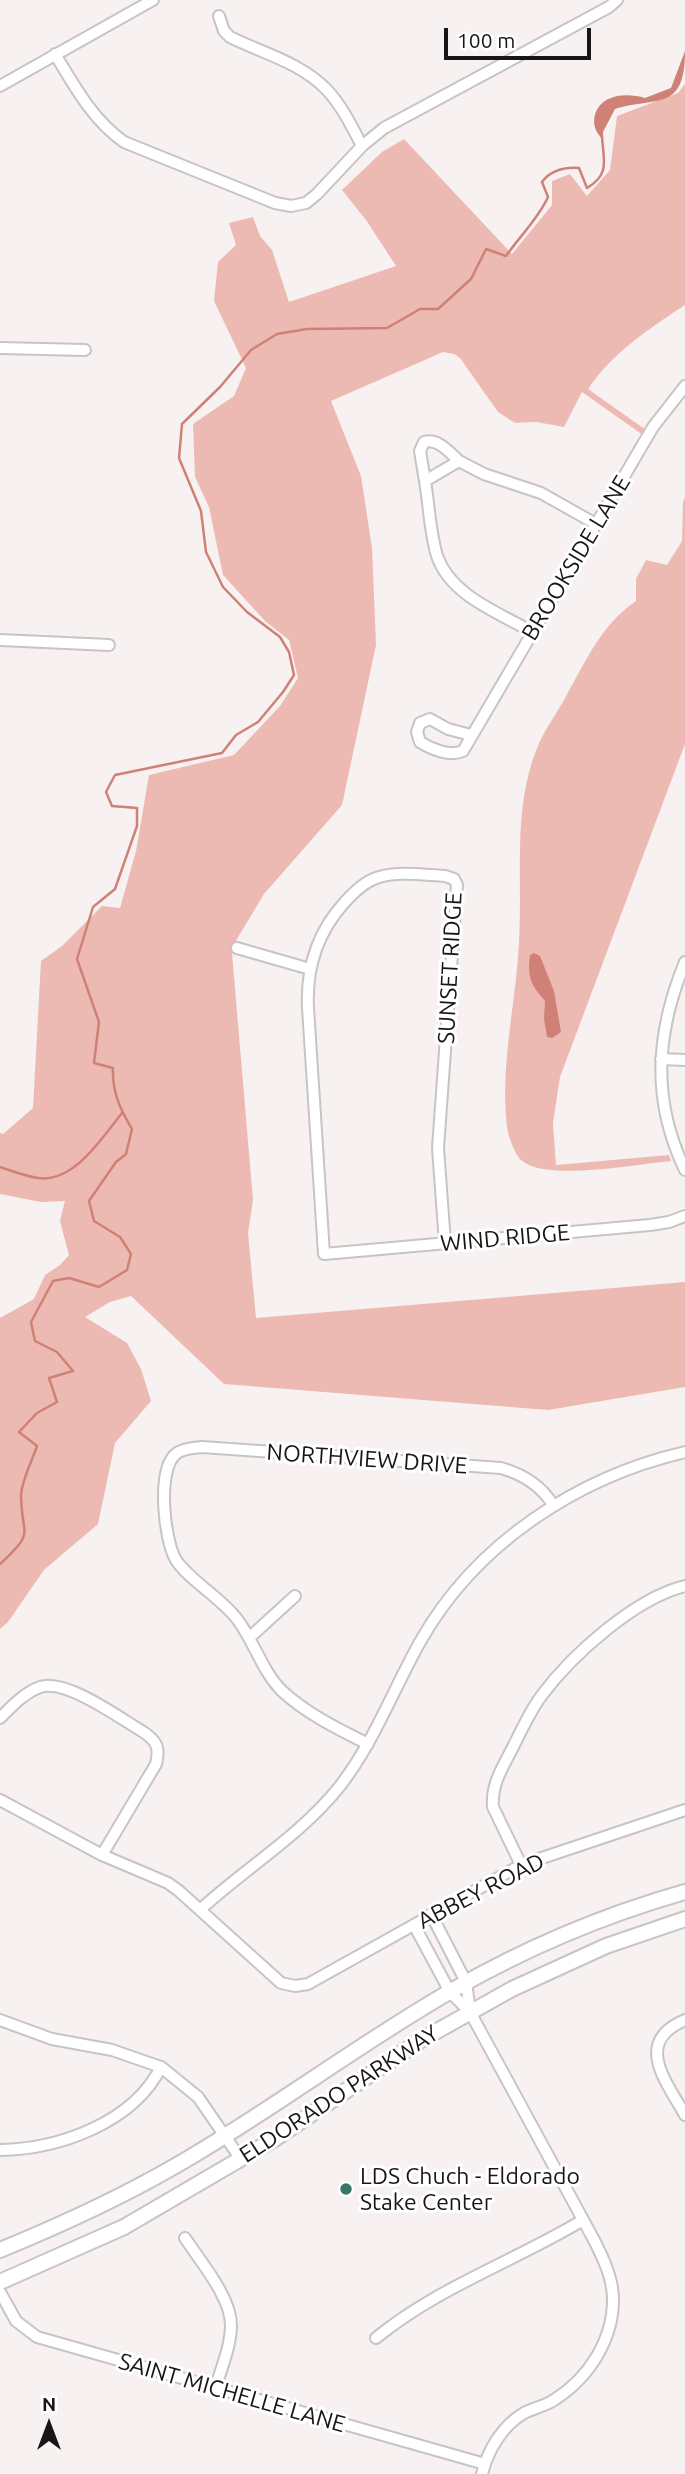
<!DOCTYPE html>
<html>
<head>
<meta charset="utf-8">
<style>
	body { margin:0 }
	#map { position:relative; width:685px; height:2474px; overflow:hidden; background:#f7f2f1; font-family:Ubuntu,sans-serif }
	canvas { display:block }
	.north { position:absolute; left:14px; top:2390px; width:70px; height:70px; -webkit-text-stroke:5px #fff; paint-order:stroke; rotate:0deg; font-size:19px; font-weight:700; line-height:28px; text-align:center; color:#171515 }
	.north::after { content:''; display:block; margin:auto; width:24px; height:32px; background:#171515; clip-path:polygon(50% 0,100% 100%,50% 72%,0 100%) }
	.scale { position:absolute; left:444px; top:28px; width:147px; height:32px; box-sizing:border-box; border:4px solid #171515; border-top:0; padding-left:9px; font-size:21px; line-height:24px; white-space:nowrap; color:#171515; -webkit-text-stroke:5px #fff; paint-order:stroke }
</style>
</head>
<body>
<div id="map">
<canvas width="685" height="2474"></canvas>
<div class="north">N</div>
<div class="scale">100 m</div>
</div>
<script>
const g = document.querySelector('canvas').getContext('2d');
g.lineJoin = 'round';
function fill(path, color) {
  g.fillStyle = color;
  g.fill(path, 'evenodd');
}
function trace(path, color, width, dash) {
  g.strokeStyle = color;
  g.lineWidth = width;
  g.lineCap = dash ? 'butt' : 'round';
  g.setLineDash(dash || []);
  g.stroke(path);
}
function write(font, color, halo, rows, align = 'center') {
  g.font = font + ' Ubuntu,sans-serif';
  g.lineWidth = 6;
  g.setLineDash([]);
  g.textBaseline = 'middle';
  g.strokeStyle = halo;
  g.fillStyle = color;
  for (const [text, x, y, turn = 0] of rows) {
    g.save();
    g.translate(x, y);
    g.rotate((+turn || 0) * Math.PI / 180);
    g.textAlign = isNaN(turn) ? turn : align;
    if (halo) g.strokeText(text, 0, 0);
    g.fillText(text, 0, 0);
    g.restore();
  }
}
fill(new Path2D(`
	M 685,84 L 685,305 C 650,328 612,353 588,389 L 646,430 L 643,435 L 582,392 L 564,427 L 536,422 L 515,423 L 498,412 L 460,358 L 454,354 L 443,352 L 331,401 L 361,476 L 372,548 L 376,645 L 342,805 L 264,894 L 237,939 L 232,953 L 253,1200 L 248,1233 L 256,1318 L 685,1282 L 685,1387 L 548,1410 L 224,1384 L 131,1296 L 110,1302 L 85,1317 L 127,1343 L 141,1369 L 151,1401 L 115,1443 L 98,1524 L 44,1570 L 8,1622 L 0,1629 L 0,1318 L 34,1299 L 45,1275 L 60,1265 L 69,1255 L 60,1221 L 65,1201 L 41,1202 L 0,1194 L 0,1133 L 3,1134 L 33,1108 L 41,961 L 62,946 L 102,906 L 120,908 L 136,851 L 149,775 L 234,755 L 280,706 L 298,678 L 289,640 L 265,621 L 223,575 L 209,507 L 195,477 L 193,424 L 234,396 L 246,368 L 214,301 L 218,262 L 236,245 L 229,223 L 253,217 L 260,236 L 272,250 L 289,302 L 396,266 L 366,220 L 342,190 L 382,152 L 404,139 L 512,254 L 552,205 L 552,181 L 570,174 L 587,196 L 610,170 L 617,116 L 678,93 Z
	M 685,498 L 685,744 L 560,1077 L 553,1123 L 556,1165 L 669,1155 L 671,1161 C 638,1164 544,1182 521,1160 C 515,1155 508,1135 507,1127 C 500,1066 516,1003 519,942 C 523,878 512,810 537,748 C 544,730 556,715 565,698 C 586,661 600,626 636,601 L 636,579 L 646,560 L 667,565 L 682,541 L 683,502 Z`), '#edbab3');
fill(new Path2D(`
	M 685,51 C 685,113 656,96 615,109 L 603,132 L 603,139 C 588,127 593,104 611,98 C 621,94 635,95 645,98 L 671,88 Z
	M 534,953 L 540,956 L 554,991 L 561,1032 L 552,1038 L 547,1037 L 544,1019 L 545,1001 C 531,985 527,978 530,955 Z`), '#cf8176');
trace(new Path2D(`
	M 0,1167 C 12,1171 25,1176 38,1178 C 74,1183 102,1138 122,1113
	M 0,1564 C 37,1530 21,1537 21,1495 C 22,1480 32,1461 37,1446 L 19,1432 L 37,1413 L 57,1402 L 49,1378 L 73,1371 L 57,1352 L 35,1341 L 31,1322 L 53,1281 L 69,1278 L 99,1287 L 127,1270 L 131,1254 L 120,1237 L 94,1221 L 89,1201 L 116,1162 L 126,1154 L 132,1129 C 120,1109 112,1092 113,1068 L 94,1063 L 99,1022 L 77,959 L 93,907 L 115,889 L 137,826 L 137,808 L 112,806 L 106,792 L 115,775 L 222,753 L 236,735 L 258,722 L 283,692 L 294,675 L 289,652 L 280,637 L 247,612 L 223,587 L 206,552 L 201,511 L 179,458 L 182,424 L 220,387 L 251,350 L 277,334 L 307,329 L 387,328 L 420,309 L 438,309 L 471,279 L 486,249 L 506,256 C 520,236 538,219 548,197 L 542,182 C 551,170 564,167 579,168 L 587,188 C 611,174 603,159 602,136`), '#cf8176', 2.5);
const minor = new Path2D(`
	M 219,16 L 224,31 L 230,37 C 262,53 302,63 327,90 C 342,106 352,127 362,146
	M 55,54 C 75,87 92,119 124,142 L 275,203 L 291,206 L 306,203 L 317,194 L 362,146 L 384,128 L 609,7 L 617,0
	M 0,86 L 153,0
	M 0,348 L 85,350
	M 425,481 L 420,451 L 424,442 C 438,438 449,452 459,461
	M 532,632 C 498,612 451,596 437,556 C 430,533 429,505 425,481 L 459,461 L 484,474 L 541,493 L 596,524
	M 0,640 L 109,645
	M 471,735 L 448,729 L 430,719 L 420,723 L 417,732 L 420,742 C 431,749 450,757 463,751 L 653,427 L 685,386
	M 237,948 L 310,969
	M 685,962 C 656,1033 651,1099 685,1170
	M 661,1059 L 685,1060
	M 445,1243 L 438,1148 L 457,885 L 454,879 L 445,876 C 424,875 400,871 379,877 C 365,881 354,892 344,903 C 317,933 306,967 308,1008 L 324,1254 L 650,1225 L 669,1222 L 685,1216
	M 249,1638 L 295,1596
	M 0,1718 C 11,1707 24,1693 40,1687 C 66,1678 121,1719 145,1733 C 157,1742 160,1748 156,1764 L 102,1855 L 0,1800
	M 368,1744 C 338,1729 307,1714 282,1691 C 262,1671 254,1641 237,1619 C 221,1598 188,1579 176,1560 C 164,1540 156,1468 177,1453 C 184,1448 194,1448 202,1447 L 501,1468 C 522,1474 541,1485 553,1505
	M 102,1855 L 168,1883 L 179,1891 L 281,1983 L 295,1986 L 308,1984 L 521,1865 L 685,1810
	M 521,1865 L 493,1807 C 491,1784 503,1767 513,1747 C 522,1729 530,1711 542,1695 C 572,1655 635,1598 685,1586
	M 201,1909 C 247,1867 301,1835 340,1786 C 374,1742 393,1690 420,1642 C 475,1544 577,1477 685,1452
	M 431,1914 L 466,1982 L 470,2012
	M 414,1925 L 450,1992 L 470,2012 L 594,2240 C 603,2258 612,2276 613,2297 C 614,2339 589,2378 554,2400 C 545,2406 534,2408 524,2413 C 502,2426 488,2450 482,2474
	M 0,2020 L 52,2039 L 112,2050 L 161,2067 L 198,2097 L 240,2158
	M 685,2020 C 633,2042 666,2081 685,2115
	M 0,2150 C 59,2149 133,2123 161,2067
	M 185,2238 C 200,2261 231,2297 231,2325 C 231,2346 221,2369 215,2389
	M 0,2292 L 16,2321 L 37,2337 L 485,2464
	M 376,2338 C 438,2287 515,2261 583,2220`);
const major = new Path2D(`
	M 0,2250 C 61,2225 120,2198 177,2165 C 271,2111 357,2045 451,1991 C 524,1949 604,1915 685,1892
	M 0,2282 L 124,2227 L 273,2140 L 421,2040 L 512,1989 L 606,1946 L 685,1919`);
trace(minor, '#c9c4c4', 14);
trace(major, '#c9c4c4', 18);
trace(minor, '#fff', 10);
trace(major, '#fff', 14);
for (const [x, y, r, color] of [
	[346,2189,7,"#35786a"]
]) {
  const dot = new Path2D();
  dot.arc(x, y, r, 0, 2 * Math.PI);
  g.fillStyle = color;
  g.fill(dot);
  trace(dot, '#fff', 2.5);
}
write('23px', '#171515', '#fff', [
	["BROOKSIDE LANE",576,558,-59],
	["SUNSET RIDGE",450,968,-87],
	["WIND RIDGE",505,1238,-5],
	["NORTHVIEW DRIVE",367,1459,4],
	["ABBEY ROAD",481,1891,-27],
	["ELDORADO PARKWAY",339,2094,-33],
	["SAINT MICHELLE LANE",232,2393,16]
]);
write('23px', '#171515', '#fff', [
	["LDS Chuch - Eldorado",360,2176],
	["Stake Center",360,2202]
], 'left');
</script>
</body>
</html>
